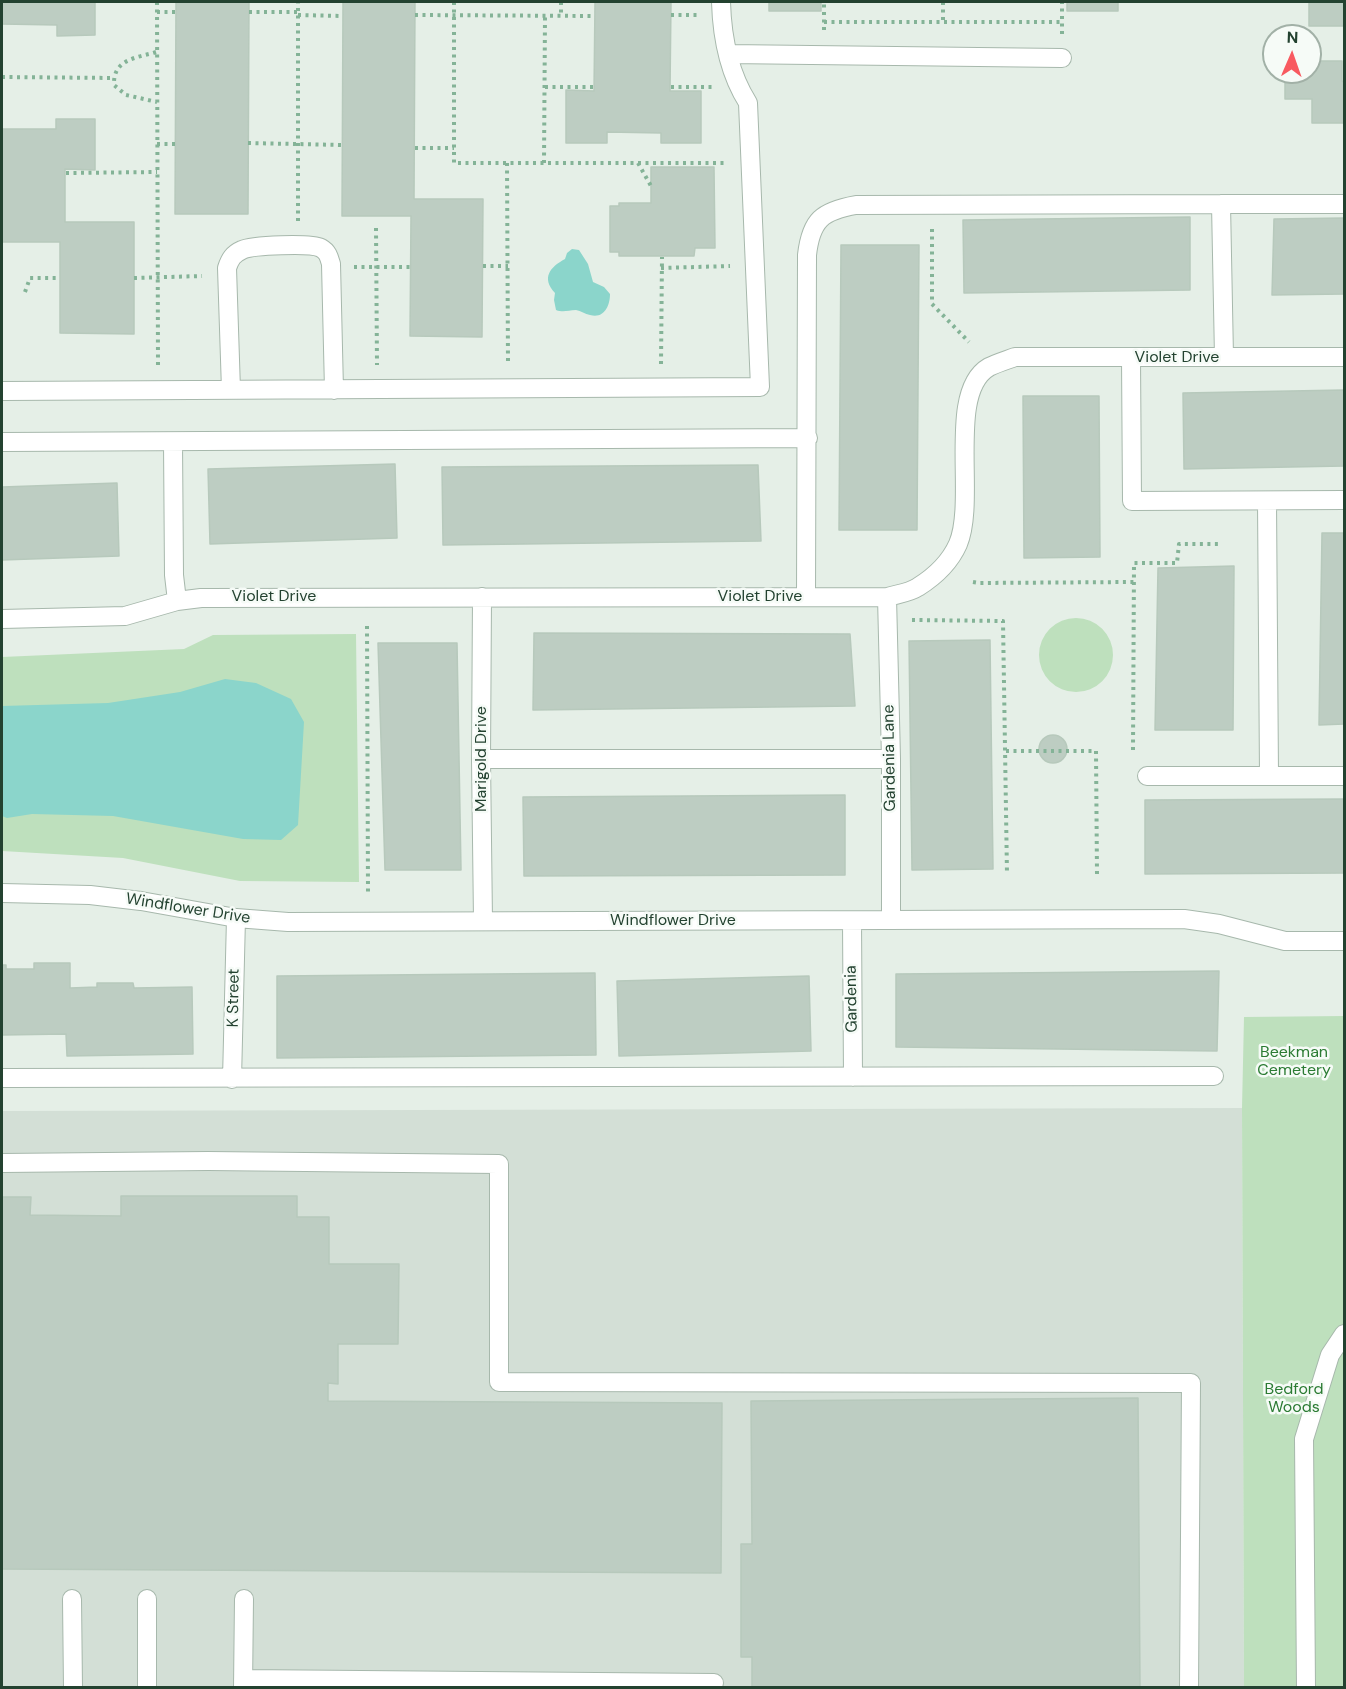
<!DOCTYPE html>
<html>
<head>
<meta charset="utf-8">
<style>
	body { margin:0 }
	#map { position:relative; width:1346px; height:1689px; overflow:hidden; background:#e5efe7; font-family:"DM Sans",sans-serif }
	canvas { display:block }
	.frame { position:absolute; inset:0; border:3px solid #234230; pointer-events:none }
	.north { position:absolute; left:1262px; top:24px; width:60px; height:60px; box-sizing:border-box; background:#f6fbf7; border:2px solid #a2b1a7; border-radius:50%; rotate:2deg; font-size:16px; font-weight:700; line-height:24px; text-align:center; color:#234230 }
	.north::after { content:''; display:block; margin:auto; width:21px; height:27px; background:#f85a60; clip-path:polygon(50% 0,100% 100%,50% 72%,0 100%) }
</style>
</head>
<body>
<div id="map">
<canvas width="1346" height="1689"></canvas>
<div class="frame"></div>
<div class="north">N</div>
</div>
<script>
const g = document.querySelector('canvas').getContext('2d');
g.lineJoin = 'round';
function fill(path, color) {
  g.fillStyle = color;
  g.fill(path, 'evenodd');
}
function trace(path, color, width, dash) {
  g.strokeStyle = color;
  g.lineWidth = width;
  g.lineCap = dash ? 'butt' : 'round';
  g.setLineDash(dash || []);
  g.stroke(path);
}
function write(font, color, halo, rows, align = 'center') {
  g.font = font + ' "DM Sans",sans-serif';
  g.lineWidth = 5;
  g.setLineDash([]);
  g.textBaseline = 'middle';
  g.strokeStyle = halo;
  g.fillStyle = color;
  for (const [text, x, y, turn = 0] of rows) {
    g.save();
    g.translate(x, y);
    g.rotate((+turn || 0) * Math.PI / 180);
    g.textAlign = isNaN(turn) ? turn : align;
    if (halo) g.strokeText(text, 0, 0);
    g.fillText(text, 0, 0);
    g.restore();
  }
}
fill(new Path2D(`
	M 1242,1108 L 1244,1687 L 2,1687 L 2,1111 Z`), '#d3dfd6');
fill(new Path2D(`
	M1039 655a37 37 0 1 1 74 0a37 37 0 1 1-74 0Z
	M 356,634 L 359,882 L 240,881 L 123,858 L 2,851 L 2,657 L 184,649 L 213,635 Z
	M 1344,1016 L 1344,1687 L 1244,1687 L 1242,1108 L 1244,1017 Z`), '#bee0bd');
fill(new Path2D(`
	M 572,249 L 579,250 L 588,264 L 593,282 L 604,287 L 610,294 C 610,306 604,319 590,315 C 585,314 581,311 576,310 C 568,310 564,313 556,310 L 554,300 L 555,293 C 541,278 550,267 565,259 L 567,253 Z
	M 225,679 L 256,683 L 291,699 L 304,722 L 298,825 L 281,840 L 243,839 L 113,816 L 32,814 L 7,818 L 2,816 L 2,706 L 108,703 L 180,692 Z`), '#8bd5cb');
const building = new Path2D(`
	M 2,2 L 95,2 L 95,35 L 57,36 L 57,25 L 2,24 Z
	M 176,2 L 249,2 L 248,214 L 175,214 Z
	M 343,2 L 415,2 L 414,199 L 483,199 L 482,337 L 410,336 L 411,216 L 342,216 Z
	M 595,2 L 671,2 L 670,91 L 701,91 L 701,143 L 661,143 L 661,133 L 607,132 L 607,143 L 566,143 L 566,90 L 594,91 Z
	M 769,2 L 821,2 L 821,11 L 769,11 Z
	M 1067,2 L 1118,2 L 1118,11 L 1067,11 Z
	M 1309,2 L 1344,2 L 1344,26 L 1309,26 Z
	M 1310,61 L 1342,61 L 1342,81 L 1344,82 L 1344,123 L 1312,123 L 1312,99 L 1285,99 L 1285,72 L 1310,72 Z
	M 56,119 L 95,119 L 95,170 L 65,169 L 65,222 L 134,222 L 134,334 L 60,333 L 60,242 L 2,242 L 2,129 L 56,129 Z
	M 651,167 L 714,167 L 715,248 L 695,248 L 694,256 L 619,256 L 619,252 L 610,252 L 610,206 L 619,206 L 619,203 L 651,203 Z
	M 1190,217 L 1190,290 L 964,293 L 963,220 Z
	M 1344,218 L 1344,294 L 1272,295 L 1274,219 Z
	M 841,245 L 919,245 L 917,530 L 839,530 Z
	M 1344,390 L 1344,466 L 1184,469 L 1183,393 Z
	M 1023,396 L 1099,396 L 1100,557 L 1024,558 Z
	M 395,464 L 397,538 L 210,544 L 208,469 Z
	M 758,465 L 761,541 L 443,545 L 442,467 Z
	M 117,483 L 119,556 L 2,560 L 2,487 Z
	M 1322,533 L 1344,533 L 1344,724 L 1319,725 Z
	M 1234,566 L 1233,730 L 1155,730 L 1158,568 Z
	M 534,633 L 850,634 L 855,706 L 533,710 Z
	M 990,640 L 993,869 L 912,870 L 909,641 Z
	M 378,643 L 457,643 L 461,870 L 385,870 Z
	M1039 749a14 14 0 1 1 28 0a14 14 0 1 1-28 0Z
	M 845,795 L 845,875 L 524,876 L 523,797 Z
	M 1344,799 L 1344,873 L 1145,874 L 1145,800 Z
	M 34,963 L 70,963 L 70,988 L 97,987 L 97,983 L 133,983 L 134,988 L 192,987 L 193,1054 L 67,1056 L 66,1034 L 2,1035 L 2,965 L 6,965 L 6,969 L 34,969 Z
	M 1219,971 L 1217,1051 L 896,1047 L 896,974 Z
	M 595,973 L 596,1055 L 277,1058 L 277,976 Z
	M 809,976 L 811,1051 L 619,1056 L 617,981 Z
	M 121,1196 L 297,1196 L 297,1217 L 329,1217 L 329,1264 L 399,1264 L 398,1344 L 338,1344 L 338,1384 L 328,1383 L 328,1401 L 722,1403 L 721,1573 L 2,1569 L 2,1197 L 31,1197 L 30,1215 L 121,1216 Z
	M 1138,1398 L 1140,1688 L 752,1688 L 752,1657 L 741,1657 L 741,1544 L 752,1544 L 751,1401 Z`);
fill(building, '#bdcdc2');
trace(building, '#b7c9bc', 1.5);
const minor = new Path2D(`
	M 728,54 L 1062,58
	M 1224,357 L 1221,204 L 1344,204
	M 1131,358 L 1132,501 L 1344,500
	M 231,390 L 227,268 C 230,259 233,254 242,250 C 252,245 311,243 321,248 C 328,252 329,257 331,264 L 334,390
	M 2,391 L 760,387 L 748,103 C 729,73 722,37 721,2
	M 2,442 L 808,438
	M 173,442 L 174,575 L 177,601
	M 1267,501 L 1269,776
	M 482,597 L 481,759 L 483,921
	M 806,597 L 807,255 C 811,220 822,211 856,205 L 1221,204
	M 887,597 L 891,759 L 891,919
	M 2,619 L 125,616 L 177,601 L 201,598 L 887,597 C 897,594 909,593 918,587 C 934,577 950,562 958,544 C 977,499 946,392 989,367 C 997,363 1007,360 1015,357 L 1344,357
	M 481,759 L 891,759
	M 1147,776 L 1344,776
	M 2,893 L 90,895 L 141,901 L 236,918 L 288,922 L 1184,919 L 1219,924 L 1285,941 L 1344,941
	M 852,921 L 853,1077
	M 2,1078 L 1214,1076
	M 232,1079 L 236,918
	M 2,1163 L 208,1161 L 499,1164 L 499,1382 L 1191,1383 L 1189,1688
	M 72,1599 L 73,1688
	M 147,1599 L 147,1688
	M 243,1679 L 714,1683
	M 243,1688 L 244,1599
	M 1306,1688 L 1304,1439 L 1330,1355 L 1344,1334`);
trace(minor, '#a7b8ac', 20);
trace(new Path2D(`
	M 157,2 L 158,367
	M 454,2 L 454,163 L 726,163
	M 561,2 L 561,16
	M 943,2 L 943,22
	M 157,12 L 176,12
	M 249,12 L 298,12
	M 298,15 L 343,16
	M 415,15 L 595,16
	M 671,15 L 697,15
	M 824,22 L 1062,22
	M 824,30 L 824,2
	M 1062,34 L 1062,2
	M 156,52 C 136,58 113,59 114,85 L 126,95 L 157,102
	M 2,77 L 114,78
	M 545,87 L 594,87
	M 671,87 L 712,87
	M 248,143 L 342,145
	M 157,144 L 176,144
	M 415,148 L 454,148
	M 507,163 L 508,364
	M 544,163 L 545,16
	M 638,163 L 651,186
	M 66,173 L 157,172
	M 298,221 L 298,2
	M 376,228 L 377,365
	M 932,229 L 932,304 L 969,342
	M 483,266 L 508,266
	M 354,267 L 411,267
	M 661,268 L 730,266
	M 134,278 L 202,276
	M 25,292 L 30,278 L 60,278
	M 661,364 L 662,257
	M 973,582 L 979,583 L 1134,582
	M 912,620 L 1003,621 L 1007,874
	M 367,626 L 368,892
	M 1133,750 L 1134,563 L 1177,563 L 1179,544 L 1218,544
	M 1006,751 L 1096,751 L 1097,874`), '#84b397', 4, [3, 4.5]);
trace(minor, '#fff', 18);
write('16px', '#234230', '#f6fbf7', [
	["Violet Drive",1177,358],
	["Violet Drive",274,597],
	["Violet Drive",760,597],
	["Gardenia Lane",890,758,-91],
	["Marigold Drive",482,759,-90],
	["Windflower Drive",188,909,9],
	["Windflower Drive",673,921],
	["K Street",234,998,-89],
	["Gardenia",852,999,-91]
]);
write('16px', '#2b7b33', '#f6fbf7', [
	["Beekman",1294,1053],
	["Cemetery",1294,1071],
	["Bedford",1294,1390],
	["Woods",1294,1408]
]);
</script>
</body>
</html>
